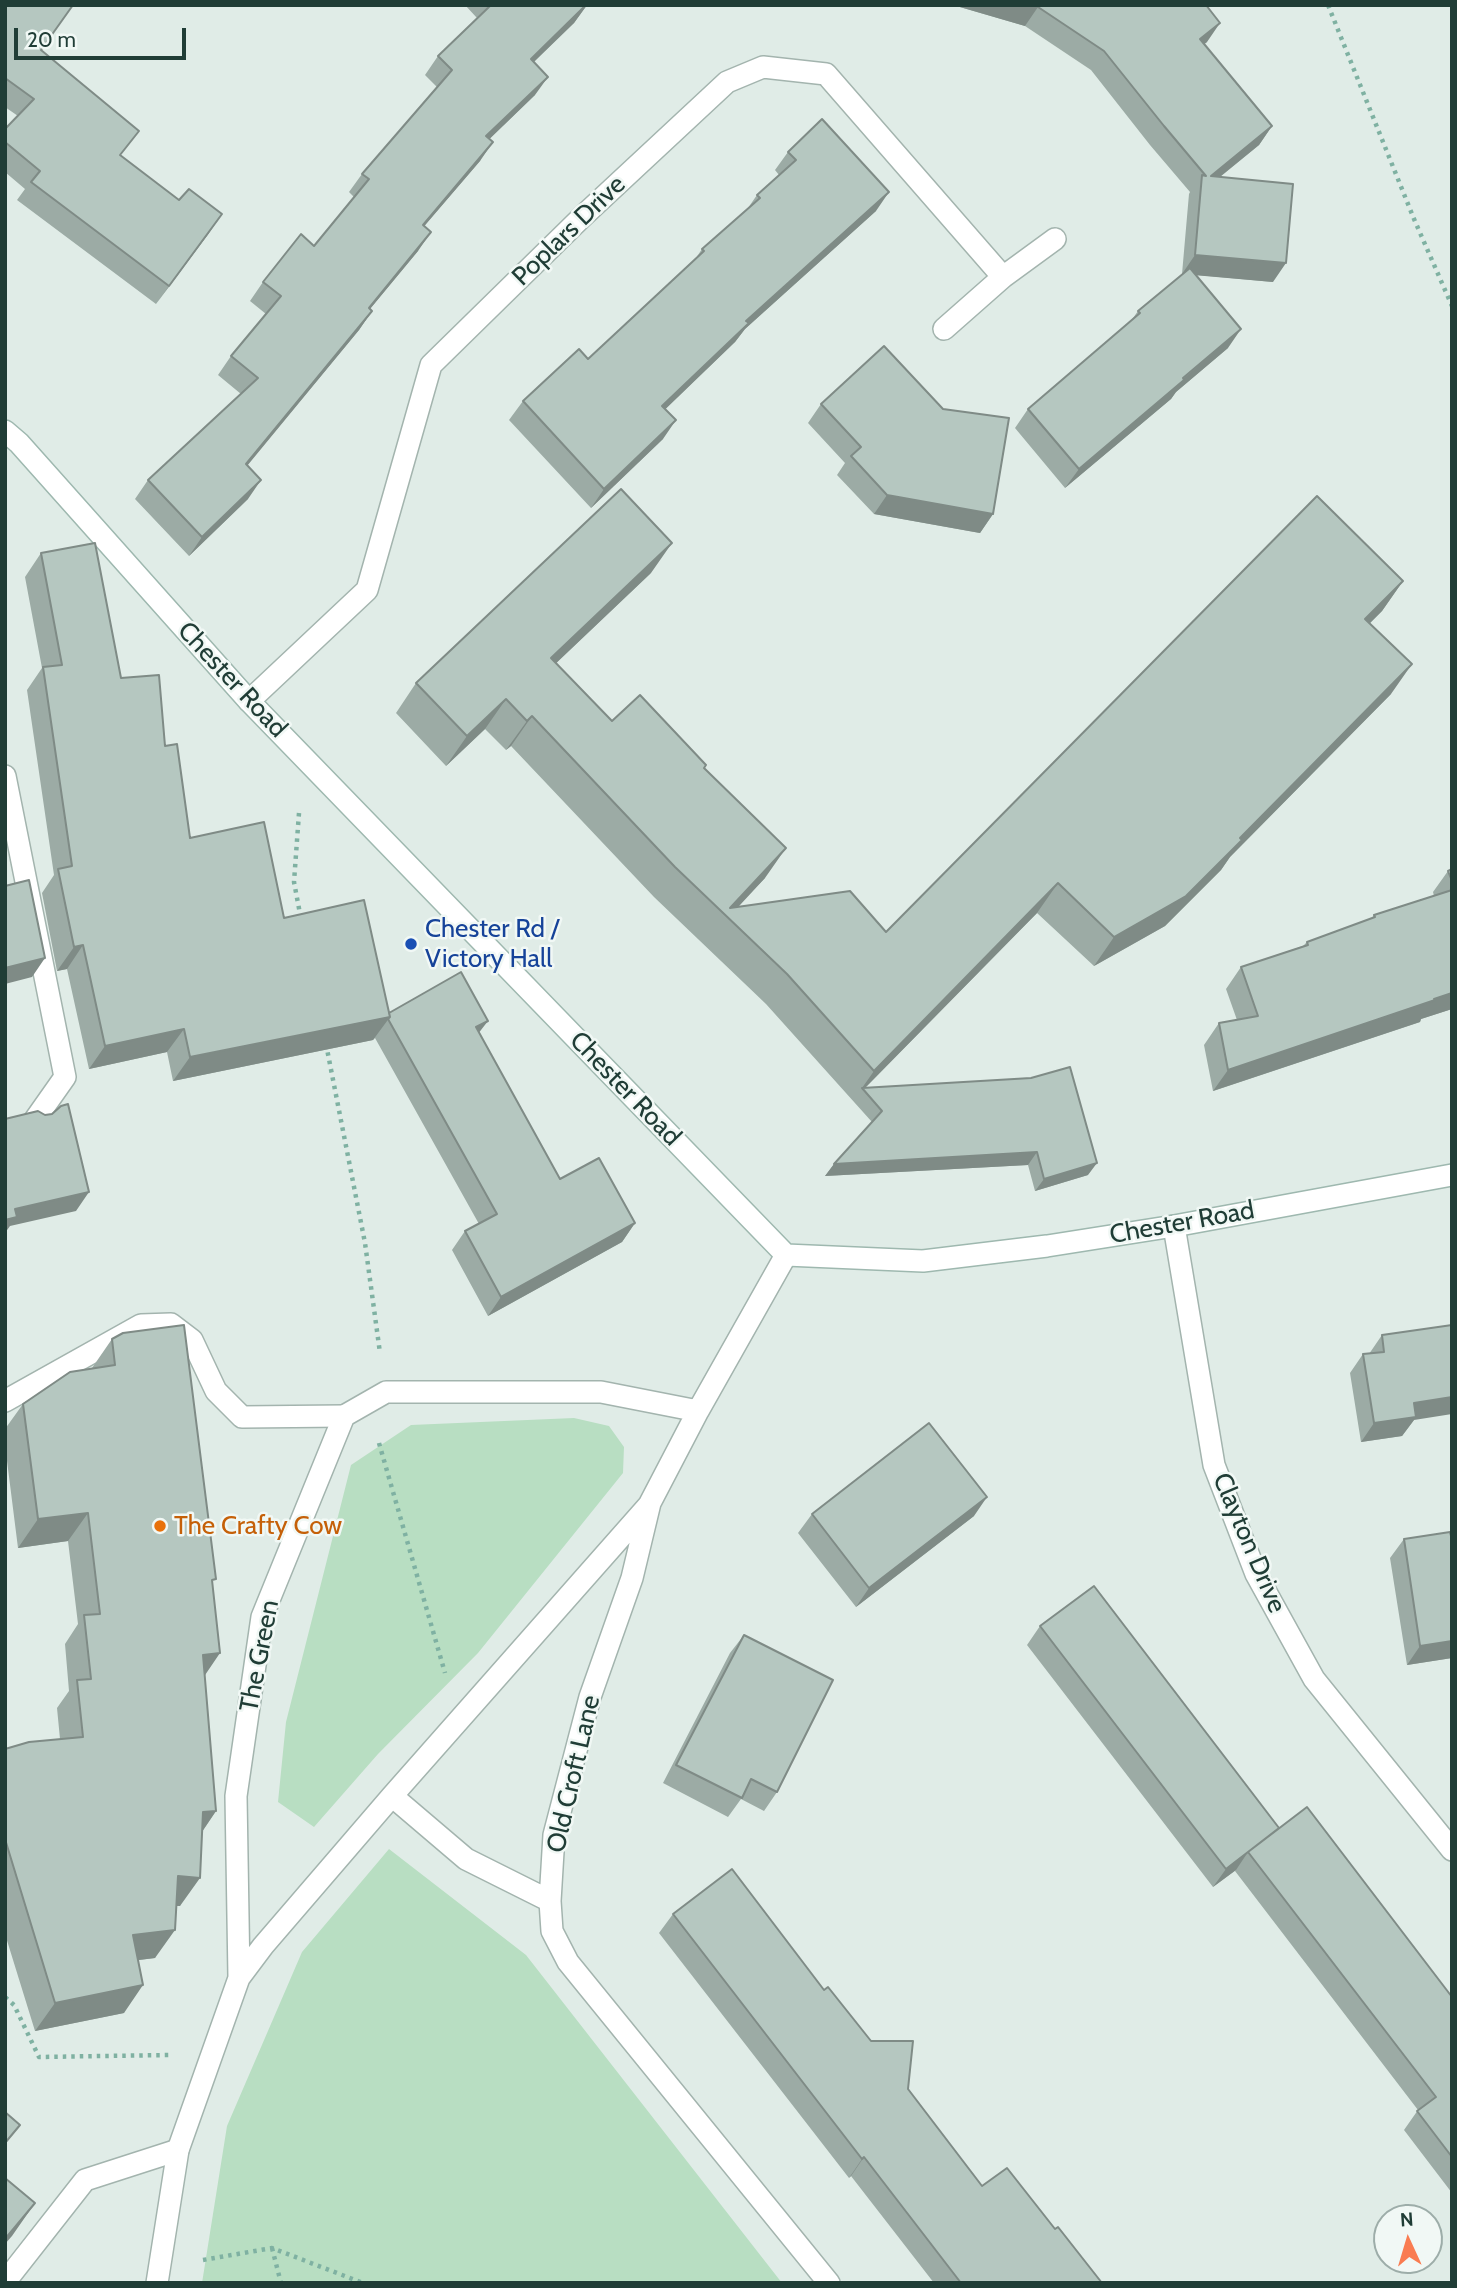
<!DOCTYPE html>
<html>
<head>
<meta charset="utf-8">
<style>
	body { margin:0 }
	#map { position:relative; width:1457px; height:2288px; overflow:hidden; background:#e0ece7; font-family:Cabin,sans-serif }
	canvas { display:block }
	.frame { position:absolute; inset:0; border:7px solid #203d36; pointer-events:none }
	.north { position:absolute; left:1373px; top:2204px; width:70px; height:70px; box-sizing:border-box; background:#f1f8f5; border:2px solid #9dada9; border-radius:50%; rotate:356deg; font-size:19px; font-weight:700; line-height:28px; text-align:center; color:#203d36 }
	.north::after { content:''; display:block; margin:auto; width:24px; height:32px; background:#f97c51; clip-path:polygon(50% 0,100% 100%,50% 72%,0 100%) }
	.scale { position:absolute; left:14px; top:28px; width:172px; height:32px; box-sizing:border-box; border:4px solid #203d36; border-top:0; padding-left:9px; font-size:21px; line-height:24px; white-space:nowrap; color:#203d36; -webkit-text-stroke:5px #f1f8f5; paint-order:stroke }
</style>
</head>
<body>
<div id="map">
<canvas width="1457" height="2288"></canvas>
<div class="frame"></div>
<div class="north">N</div>
<div class="scale">20 m</div>
</div>
<script>
const g = document.querySelector('canvas').getContext('2d');
g.lineJoin = 'round';
function fill(path, color) {
  g.fillStyle = color;
  g.fill(path, 'evenodd');
}
function trace(path, color, width, dash) {
  g.strokeStyle = color;
  g.lineWidth = width;
  g.lineCap = dash ? 'butt' : 'round';
  g.setLineDash(dash || []);
  g.stroke(path);
}
function write(font, color, halo, rows, align = 'center') {
  g.font = font + ' Cabin,sans-serif';
  g.lineWidth = 5;
  g.setLineDash([]);
  g.textBaseline = 'middle';
  g.strokeStyle = halo;
  g.fillStyle = color;
  for (const [text, x, y, turn = 0] of rows) {
    g.save();
    g.translate(x, y);
    g.rotate((+turn || 0) * Math.PI / 180);
    g.textAlign = isNaN(turn) ? turn : align;
    if (halo) g.strokeText(text, 0, 0);
    g.fillText(text, 0, 0);
    g.restore();
  }
}
fill(new Path2D(`
	M 574,1418 L 609,1426 L 624,1447 L 623,1473 L 478,1653 L 378,1754 L 314,1827 L 278,1802 L 286,1722 L 351,1465 L 411,1425 Z
	M 389,1849 L 526,1955 L 782,2283 L 202,2283 L 227,2126 L 302,1952 Z`), '#b8dec2');
const service = new Path2D(`
	M 5,776 L 65,1077 L 34,1121
	M 5,1401 L 141,1325 L 171,1324 L 192,1340 L 216,1391 L 242,1417 L 344,1416
	M 5,2282 L 85,2180 L 178,2150`);
const minor = new Path2D(`
	M 944,329 L 1003,277 L 1055,239
	M 249,701 L 367,590 L 431,365 L 582,217 L 727,82 L 763,67 L 826,74 L 1003,277
	M 1174,1226 L 1214,1465 L 1256,1574 L 1314,1679 L 1452,1850
	M 786,1255 L 698,1411 L 650,1503 L 632,1578 L 590,1697 L 554,1835 L 550,1901 L 552,1931 L 568,1962 L 829,2283
	M 392,1796 L 466,1859 L 550,1901
	M 239,1978 L 236,1796 L 262,1617 L 344,1416 L 386,1392 L 601,1392 L 698,1411
	M 157,2283 L 178,2150 L 239,1978 L 263,1946 L 392,1796 L 649,1505`);
const secondary = new Path2D(`
	M 5,431 L 19,443 L 249,701 L 786,1255 L 923,1261 L 1047,1246 L 1174,1226 L 1452,1175`);
trace(service, '#a3b4ae', 24);
trace(minor, '#a3b4ae', 24);
trace(secondary, '#9eb8af', 24);
trace(new Path2D(`
	M 1328,5 L 1414,219 L 1452,306
	M 299,813 L 294,882 L 301,919
	M 326,1044 L 365,1243 L 380,1353
	M 379,1443 L 445,1673
	M 5,1997 L 14,2005 L 39,2057 L 169,2055
	M 272,2248 L 281,2283
	M 203,2260 L 272,2248 L 363,2283`), '#7fb1a2', 4.5, [3.5, 5]);
trace(service, '#fff', 21);
trace(minor, '#fff', 21);
trace(secondary, '#fff', 21);
fill(new Path2D(`
	M 5,5 L 41,50 L 121,156 L 209,233 L 156,304 L 17,200 L 25,189 L 5,172 L 5,129 L 18,116 L 5,107 Z
	M 465,5 L 587,5 L 574,23 L 534,62 L 535,95 L 489,139 L 480,161 L 424,226 L 418,251 L 370,309 L 372,311 L 359,330 L 247,465 L 248,499 L 189,556 L 135,499 L 148,480 L 241,394 L 218,375 L 231,356 L 266,314 L 250,301 L 263,282 L 314,246 L 354,197 L 349,192 L 362,174 L 437,87 L 425,75 L 438,56 L 477,18 Z
	M 953,5 L 1206,5 L 1207,42 L 1204,44 L 1272,126 L 1259,145 L 1220,177 L 1273,282 L 1197,275 L 1228,348 L 1176,392 L 1171,399 L 1065,488 L 1015,428 L 1028,409 L 1131,321 L 1138,311 L 1183,274 L 1182,274 L 1189,194 L 1190,192 L 1150,145 L 1091,70 L 1025,26 Z
	M 788,152 L 876,211 L 745,329 L 735,342 L 665,409 L 663,439 L 591,508 L 509,420 L 523,401 L 588,359 L 696,258 L 702,249 L 748,208 L 757,195 L 779,175 L 775,170 Z
	M 821,404 L 993,514 L 980,533 L 874,514 L 837,475 L 845,463 L 808,423 Z
	M 41,553 L 165,746 L 190,838 L 284,918 L 389,1013 L 479,1033 L 560,1179 L 635,1223 L 622,1242 L 488,1316 L 452,1250 L 465,1231 L 479,1224 L 375,1038 L 373,1040 L 173,1081 L 167,1052 L 89,1069 L 67,969 L 57,971 L 42,893 L 54,875 L 27,690 L 42,668 L 25,577 Z
	M 651,573 L 556,663 L 612,721 L 706,765 L 704,768 L 765,878 L 737,907 L 886,932 L 1403,581 L 1382,611 L 1370,623 L 1391,694 L 1230,857 L 1221,870 L 1165,926 L 1094,966 L 1037,913 L 865,1088 L 1031,1078 L 1088,1175 L 1035,1191 L 1028,1165 L 825,1176 L 834,1164 L 872,1122 L 766,1004 L 654,897 L 511,746 L 506,750 L 485,729 L 446,766 L 396,713 L 416,683 Z
	M 1452,869 L 1452,1009 L 1421,1019 L 1420,1022 L 1213,1091 L 1204,1045 L 1219,1023 L 1237,1020 L 1226,989 L 1241,967 L 1303,946 L 1307,942 L 1372,918 L 1374,915 L 1434,896 L 1433,892 L 1448,871 Z
	M 1382,1335 L 1414,1420 L 1402,1436 L 1361,1442 L 1350,1373 L 1363,1354 L 1369,1354 Z
	M 112,1339 L 213,1584 L 204,1676 L 216,1811 L 202,1832 L 180,1906 L 177,1906 L 155,1958 L 139,1960 L 124,2013 L 35,2031 L 5,1934 L 5,1749 L 60,1739 L 57,1708 L 69,1691 L 65,1644 L 78,1624 L 68,1541 L 18,1548 L 5,1445 L 5,1429 L 23,1404 L 92,1368 Z
	M 812,1514 L 974,1516 L 856,1607 L 798,1533 Z
	M 1404,1539 L 1452,1658 L 1407,1665 L 1390,1558 Z
	M 1040,1626 L 1279,1828 L 1452,1997 L 1452,2193 L 1404,2130 L 1418,2110 L 1235,1871 L 1236,1870 L 1213,1887 L 1027,1645 Z
	M 744,1635 L 777,1792 L 764,1811 L 741,1799 L 728,1817 L 663,1783 L 730,1653 Z
	M 673,1914 L 824,1990 L 908,2089 L 982,2186 L 1055,2229 L 1102,2283 L 934,2283 L 851,2176 L 849,2178 L 659,1933 Z`), '#9caba5');
fill(new Path2D(`
	M 587,5 L 574,23 L 518,77 L 531,59 Z
	M 953,5 L 1032,5 L 1038,7 L 1025,26 Z
	M 1220,23 L 1207,42 L 1186,58 L 1200,39 Z
	M 548,77 L 535,95 L 473,155 L 486,136 Z
	M 1272,126 L 1259,145 L 1200,193 L 1211,176 Z
	M 493,142 L 480,161 L 409,244 L 423,225 Z
	M 889,192 L 876,211 L 745,329 L 735,342 L 649,425 L 662,406 L 746,321 Z
	M 222,214 L 209,233 L 156,304 L 169,286 Z
	M 431,232 L 418,251 L 355,327 L 369,308 Z
	M 1195,255 L 1286,263 L 1273,282 L 1182,274 Z
	M 372,311 L 359,330 L 233,483 L 246,464 Z
	M 1241,329 L 1228,348 L 1176,392 L 1171,399 L 1065,488 L 1079,469 Z
	M 676,420 L 663,439 L 591,508 L 604,489 Z
	M 261,480 L 248,499 L 189,556 L 202,537 Z
	M 887,495 L 993,514 L 980,533 L 874,514 Z
	M 672,543 L 651,573 L 530,688 L 551,658 Z
	M 1403,581 L 1382,611 L 1344,649 L 1365,619 Z
	M 1412,664 L 1391,694 L 1230,857 L 1221,870 L 1165,926 L 1094,966 L 1114,937 L 1240,838 Z
	M 506,699 L 485,729 L 446,766 L 467,736 Z
	M 532,716 L 511,746 L 506,750 L 527,721 Z
	M 786,848 L 765,878 L 728,918 L 730,908 Z
	M 1058,883 L 1037,913 L 863,1090 L 862,1088 L 874,1071 Z
	M 83,945 L 67,969 L 57,971 L 74,947 Z
	M 45,958 L 32,977 L 5,984 L 5,968 Z
	M 1452,993 L 1452,1009 L 1421,1019 L 1420,1022 L 1213,1091 L 1228,1070 Z
	M 390,1017 L 373,1040 L 173,1081 L 190,1057 Z
	M 488,1021 L 474,1039 L 476,1027 Z
	M 184,1029 L 167,1052 L 89,1069 L 105,1046 Z
	M 1037,1152 L 1028,1165 L 825,1176 L 834,1164 Z
	M 1097,1163 L 1088,1175 L 1035,1191 L 1044,1179 Z
	M 89,1192 L 76,1211 L 10,1226 L 5,1233 L 5,1220 L 15,1209 Z
	M 635,1223 L 622,1242 L 488,1316 L 501,1297 Z
	M 1452,1397 L 1452,1414 L 1414,1420 L 1402,1436 L 1361,1442 L 1374,1423 L 1414,1403 Z
	M 987,1497 L 974,1516 L 856,1607 L 869,1588 Z
	M 88,1513 L 68,1541 L 18,1548 L 38,1519 Z
	M 1452,1641 L 1452,1658 L 1407,1665 L 1420,1646 Z
	M 220,1653 L 201,1681 L 203,1655 Z
	M 216,1811 L 197,1839 L 203,1812 Z
	M 1279,1828 L 1248,1852 L 1236,1870 L 1213,1887 L 1226,1869 Z
	M 178,1876 L 200,1878 L 180,1906 L 159,1905 Z
	M 175,1930 L 155,1958 L 114,1963 L 133,1935 Z
	M 143,1985 L 124,2013 L 35,2031 L 55,2003 Z
	M 864,2157 L 851,2176 L 849,2178 L 862,2159 Z
	M 35,2203 L 12,2236 L 5,2244 L 5,2239 Z`), '#7f8b86');
const building = new Path2D(`
	M 5,5 L 73,5 L 41,50 L 139,131 L 120,155 L 179,200 L 189,189 L 222,214 L 169,286 L 31,182 L 40,171 L 5,142 L 5,129 L 34,99 L 5,78 Z
	M 491,5 L 586,5 L 531,59 L 548,77 L 486,136 L 493,142 L 423,225 L 431,232 L 369,308 L 372,311 L 246,464 L 261,480 L 202,537 L 148,480 L 258,378 L 231,356 L 281,296 L 263,282 L 301,234 L 314,246 L 369,179 L 362,174 L 452,70 L 438,56 Z
	M 1032,5 L 1206,5 L 1220,23 L 1200,39 L 1272,126 L 1211,176 L 1293,184 L 1286,263 L 1195,255 L 1202,175 L 1206,176 L 1164,126 L 1104,51 L 1038,7 Z
	M 822,119 L 889,192 L 746,321 L 749,323 L 662,406 L 676,420 L 604,489 L 523,401 L 579,349 L 588,359 L 704,251 L 702,249 L 760,198 L 757,195 L 796,160 L 788,152 Z
	M 1190,268 L 1241,329 L 1183,378 L 1184,380 L 1079,469 L 1028,409 L 1140,313 L 1138,311 Z
	M 884,346 L 943,409 L 1009,418 L 993,514 L 887,495 L 851,456 L 861,447 L 821,404 Z
	M 621,489 L 672,543 L 551,658 L 612,721 L 640,695 L 706,765 L 704,768 L 786,848 L 730,908 L 850,891 L 886,932 L 1317,496 L 1403,581 L 1365,619 L 1412,664 L 1240,838 L 1242,840 L 1186,896 L 1114,937 L 1058,883 L 874,1071 L 787,974 L 675,867 L 532,716 L 527,721 L 506,699 L 467,736 L 416,683 Z
	M 95,543 L 121,678 L 159,675 L 165,746 L 177,744 L 190,838 L 264,822 L 284,918 L 364,900 L 390,1017 L 190,1057 L 184,1029 L 105,1046 L 83,945 L 74,947 L 58,869 L 72,866 L 43,667 L 62,665 L 41,553 Z
	M 1452,869 L 1452,881 L 1448,871 Z
	M 29,880 L 45,958 L 5,968 L 5,886 Z
	M 1452,890 L 1452,993 L 1434,999 L 1435,1000 L 1228,1070 L 1219,1023 L 1258,1016 L 1241,967 L 1308,945 L 1307,942 L 1375,917 L 1374,915 Z
	M 461,972 L 488,1021 L 476,1027 L 560,1179 L 599,1158 L 635,1223 L 501,1297 L 465,1231 L 497,1214 L 388,1019 L 390,1017 L 389,1013 Z
	M 1070,1067 L 1097,1163 L 1044,1179 L 1037,1152 L 834,1164 L 882,1111 L 862,1088 L 1031,1078 Z
	M 68,1104 L 89,1192 L 15,1209 L 17,1217 L 5,1220 L 5,1119 L 38,1111 L 45,1115 L 52,1114 L 61,1106 Z
	M 184,1325 L 216,1579 L 212,1580 L 220,1653 L 203,1655 L 216,1811 L 203,1812 L 200,1878 L 178,1876 L 175,1930 L 133,1935 L 143,1985 L 55,2003 L 5,1839 L 5,1749 L 29,1742 L 83,1737 L 77,1680 L 91,1679 L 84,1615 L 100,1614 L 88,1513 L 38,1519 L 23,1404 L 70,1372 L 115,1365 L 112,1339 L 123,1333 Z
	M 1452,1325 L 1452,1397 L 1414,1403 L 1416,1417 L 1374,1423 L 1363,1354 L 1384,1352 L 1382,1335 Z
	M 929,1423 L 987,1497 L 869,1588 L 812,1514 Z
	M 1450,1532 L 1452,1540 L 1452,1641 L 1420,1646 L 1404,1539 Z
	M 1094,1586 L 1279,1828 L 1226,1869 L 1040,1626 Z
	M 744,1635 L 833,1680 L 777,1792 L 751,1779 L 742,1798 L 676,1765 Z
	M 1307,1807 L 1452,1997 L 1452,2157 L 1417,2111 L 1436,2097 L 1248,1852 Z
	M 732,1869 L 824,1990 L 828,1987 L 871,2041 L 913,2041 L 908,2089 L 982,2186 L 1007,2168 L 1055,2229 L 1058,2227 L 1102,2283 L 961,2283 L 864,2157 L 862,2159 L 673,1914 Z
	M 5,2112 L 20,2125 L 5,2143 Z
	M 5,2178 L 35,2203 L 5,2239 Z`);
fill(building, '#b5c7c0');
trace(building, '#7f8b86', 2);
for (const [x, y, r, color] of [
	[411,944,7,"#1a4fb4"],
	[160,1526,7,"#e8710a"]
]) {
  const dot = new Path2D();
  dot.arc(x, y, r, 0, 2 * Math.PI);
  g.fillStyle = color;
  g.fill(dot);
  trace(dot, '#f1f8f5', 2.5);
}
write('26px', '#203d36', '#f1f8f5', [
	["Poplars Drive",569,231,-44],
	["Chester Road",232,680,47],
	["Chester Road",625,1089,46],
	["Chester Road",1182,1223,-10],
	["Clayton Drive",1249,1543,67],
	["The Green",260,1656,-79],
	["Old Croft Lane",574,1774,-77]
]);
write('26px', '#164399', '#f1f8f5', [
	["Chester Rd /",425,929],
	["Victory Hall",425,959]
], 'left');
write('26px', '#c56008', '#f1f8f5', [
	["The Crafty Cow",174,1526]
], 'left');
</script>
</body>
</html>
